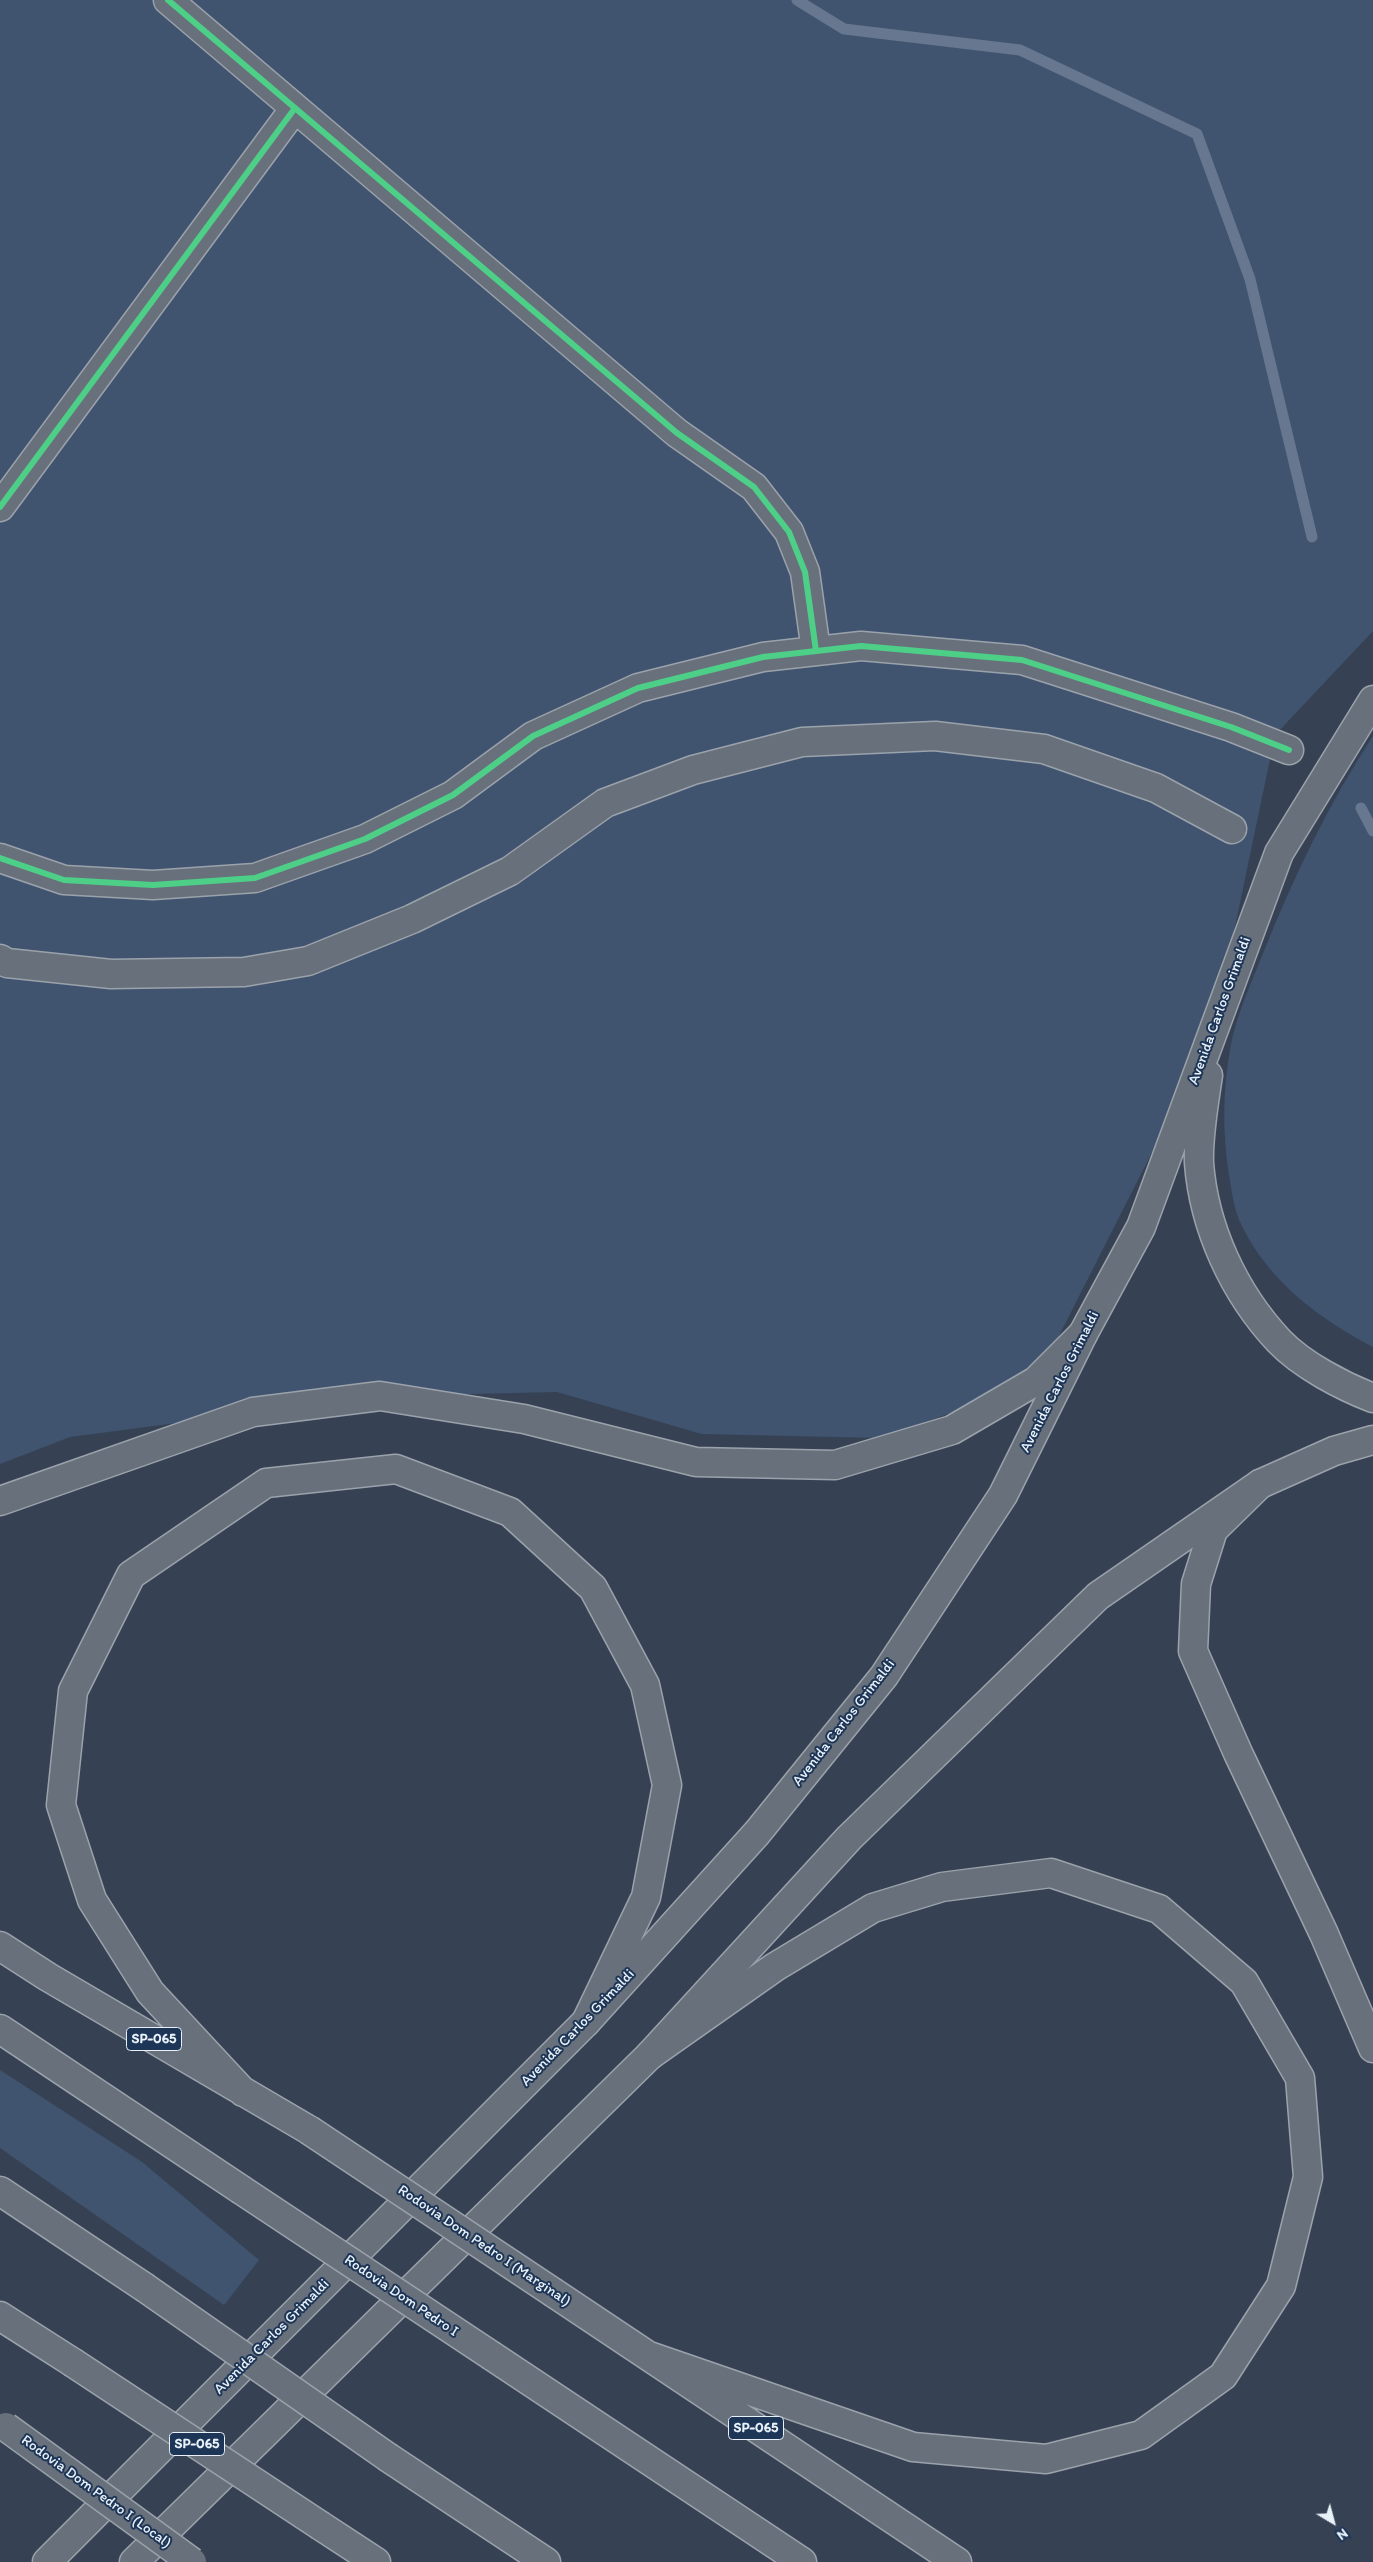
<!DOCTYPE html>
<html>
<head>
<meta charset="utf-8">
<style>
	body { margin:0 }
	#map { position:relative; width:1373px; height:2562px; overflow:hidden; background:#364254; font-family:Itim,sans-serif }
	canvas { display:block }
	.north { position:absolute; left:1308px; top:2497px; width:50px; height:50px; -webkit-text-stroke:4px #1d3557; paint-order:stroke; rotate:143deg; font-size:14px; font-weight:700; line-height:20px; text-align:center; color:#e8f1f8 }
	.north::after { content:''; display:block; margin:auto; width:18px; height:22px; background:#e8f1f8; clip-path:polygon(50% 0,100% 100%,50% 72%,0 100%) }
</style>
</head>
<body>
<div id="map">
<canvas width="1373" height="2562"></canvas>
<div class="north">N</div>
</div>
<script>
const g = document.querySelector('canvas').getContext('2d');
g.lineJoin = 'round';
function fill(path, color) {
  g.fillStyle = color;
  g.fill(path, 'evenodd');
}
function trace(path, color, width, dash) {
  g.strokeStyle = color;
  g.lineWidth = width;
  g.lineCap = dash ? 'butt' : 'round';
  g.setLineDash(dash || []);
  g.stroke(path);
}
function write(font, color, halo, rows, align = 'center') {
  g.font = font + ' Itim,sans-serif';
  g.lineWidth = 4;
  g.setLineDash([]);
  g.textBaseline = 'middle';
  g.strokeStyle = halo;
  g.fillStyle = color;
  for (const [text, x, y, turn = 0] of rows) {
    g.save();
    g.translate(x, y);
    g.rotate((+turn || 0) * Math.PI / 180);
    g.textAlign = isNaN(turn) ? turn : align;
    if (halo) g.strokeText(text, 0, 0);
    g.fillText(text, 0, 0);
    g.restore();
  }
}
fill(new Path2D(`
	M 0,0 L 1373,0 L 1373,631 L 1275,735 L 1213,1032 L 1036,1381 L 883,1438 L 702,1434 L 557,1392 L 381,1396 L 70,1437 L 0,1464 Z
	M 1373,736 L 1373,1347 C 1320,1319 1269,1282 1242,1226 C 1234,1211 1232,1192 1229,1175 C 1222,1131 1223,1087 1231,1044 C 1238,1011 1252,981 1264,951 C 1294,876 1329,803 1373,736 Z
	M 0,2070 L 142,2162 L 259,2260 L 224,2305 L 0,2148 Z`), '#405470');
trace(new Path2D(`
	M 797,0 L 844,29 L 1020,50 L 1197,134 L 1250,279 L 1312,537
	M 1361,808 L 1373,831`), '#66778f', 11);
const minor = new Path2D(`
	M 168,0 L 677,433 L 754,487 L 789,532 L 805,572 L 816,651
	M 0,507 L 295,108
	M 0,858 L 64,880 L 153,885 L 255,878 L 365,839 L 453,795 L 533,736 L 638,688 L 763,657 L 861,646 L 1022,660 L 1231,727 L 1289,750
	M 0,959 L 7,963 L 111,974 L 244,972 L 308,961 L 412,919 L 510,871 L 605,803 L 693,770 L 802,742 L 935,736 L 1044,749 L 1156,788 L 1232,829`);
const major = new Path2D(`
	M 1208,1075 C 1204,1103 1198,1135 1199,1163 C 1204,1228 1234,1293 1279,1341 C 1302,1365 1342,1386 1373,1398
	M 47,2562 L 586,2022 L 757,1833 L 884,1676 L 1003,1495 L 1083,1334 L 1141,1227 L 1279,853 L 1373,700
	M 134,2562 L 650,2055 L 849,1838 L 1098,1596 L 1260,1484 L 1334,1451 L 1373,1440`);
const highway = new Path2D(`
	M 1260,1484 L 1213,1530 L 1196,1584 L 1193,1651 L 1238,1753 L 1324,1934 L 1373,2048
	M 0,1501 L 253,1412 L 380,1396 L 524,1419 L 696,1462 L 835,1465 L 952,1430 L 1036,1381 L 1083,1334
	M 0,1946 L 48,1977 L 309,2130
	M 0,2029 L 240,2189
	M 243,2092 L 150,1992 L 92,1900 L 61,1805 L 73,1691 L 131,1575 L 266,1483 L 396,1469 L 510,1512 L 593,1588 L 645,1685 L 667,1785 L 646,1897 L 586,2022
	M 0,2191 L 144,2287
	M 554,2293 L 957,2562
	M 0,2316 L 72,2362
	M 492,2356 L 802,2562
	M 649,2356 L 913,2447 L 1046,2459 L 1141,2435 L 1223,2376 L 1281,2286 L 1308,2177 L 1300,2078 L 1244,1982 L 1159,1909 L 1051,1873 L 942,1887 L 873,1908 L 775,1967 L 650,2055
	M 389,2458 L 546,2562
	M 321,2526 L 376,2562`);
trace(minor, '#9ba2ab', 31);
trace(major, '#9ba2ab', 31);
trace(highway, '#9ba2ab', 31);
trace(minor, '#68717b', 28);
trace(major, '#68717b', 28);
trace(highway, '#68717b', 28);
const majorBridge = new Path2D(`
	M 6,2427 L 192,2562`);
const highwayBridge = new Path2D(`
	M 309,2130 L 554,2293
	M 240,2189 L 492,2356
	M 144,2287 L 389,2458
	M 72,2362 L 321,2526`);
trace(majorBridge, '#9ba2ab', 31, []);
trace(highwayBridge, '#9ba2ab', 31, []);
trace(majorBridge, '#68717b', 28);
trace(highwayBridge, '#68717b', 28);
trace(new Path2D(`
	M 168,0 L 677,433 L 754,487 L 789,532 L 805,572 L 816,651
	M 0,507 L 295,108
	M 0,858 L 64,880 L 153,885 L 255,878 L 365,839 L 453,795 L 533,736 L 638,688 L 763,657 L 861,646 L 1022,660 L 1231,727 L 1289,750`), '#4dcf88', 6);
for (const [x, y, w] of [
	[154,2039,55],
	[756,2428,55],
	[197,2444,55]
]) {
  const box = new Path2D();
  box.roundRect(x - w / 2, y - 11.5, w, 23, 4);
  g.fillStyle = '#1d3557';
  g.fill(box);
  trace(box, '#e8f1f8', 1);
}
write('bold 14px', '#e8f1f8', null, [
	["SP-065",154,2039],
	["SP-065",756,2428],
	["SP-065",197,2444]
]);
write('15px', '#e8f1f8', '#1d3557', [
	["Avenida Carlos Grimaldi",1220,1011,-70],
	["Avenida Carlos Grimaldi",1060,1382,-63],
	["Avenida Carlos Grimaldi",844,1723,-52],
	["Avenida Carlos Grimaldi",578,2028,-46],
	["Rodovia Dom Pedro I (Marginal)",484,2246,34],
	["Rodovia Dom Pedro I",401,2296,34],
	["Avenida Carlos Grimaldi",272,2337,-45],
	["Rodovia Dom Pedro I (Local)",96,2492,36]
]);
</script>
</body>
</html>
